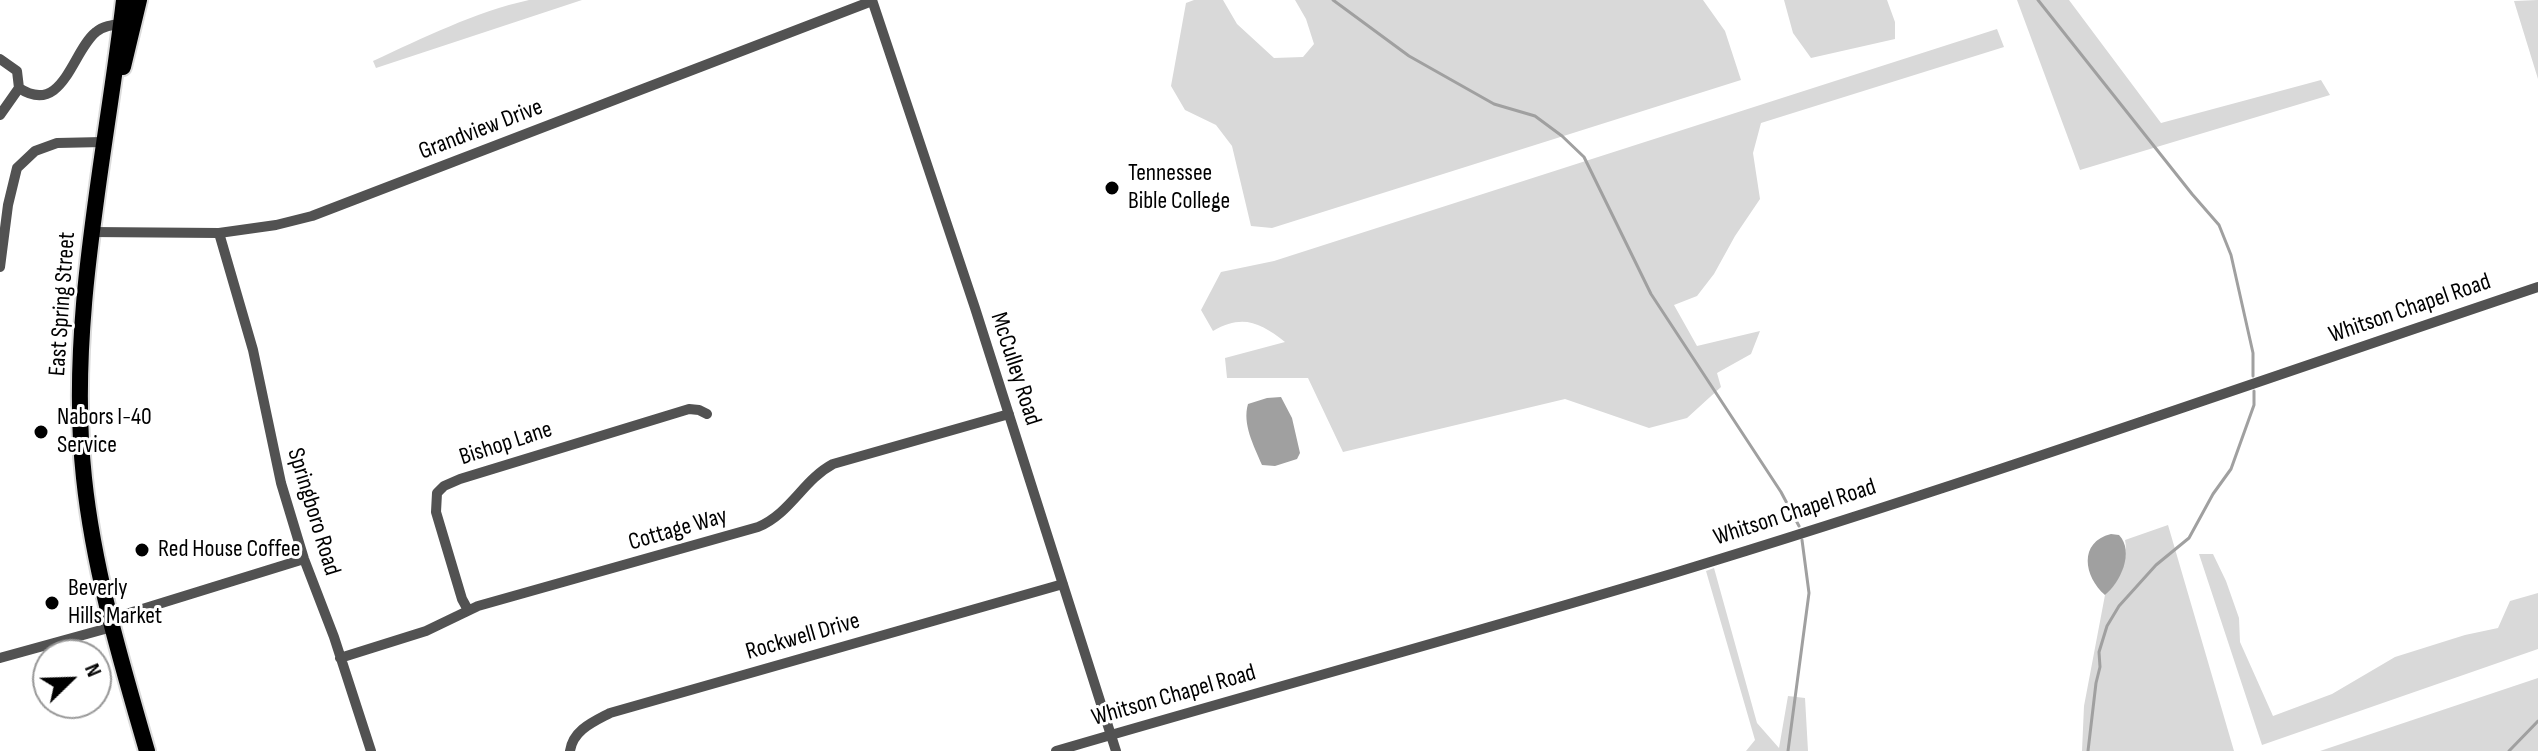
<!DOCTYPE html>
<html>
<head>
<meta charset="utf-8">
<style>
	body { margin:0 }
	#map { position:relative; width:2538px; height:751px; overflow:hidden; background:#fff; font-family:"Sofia Sans Condensed",sans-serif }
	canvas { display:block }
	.north { position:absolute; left:32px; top:639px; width:80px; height:80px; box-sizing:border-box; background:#fff; border:2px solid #999; border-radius:50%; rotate:67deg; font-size:22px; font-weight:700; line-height:32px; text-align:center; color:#000 }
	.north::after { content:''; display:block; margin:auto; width:28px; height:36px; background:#000; clip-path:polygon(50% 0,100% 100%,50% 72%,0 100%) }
</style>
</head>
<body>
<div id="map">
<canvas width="2538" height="751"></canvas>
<div class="north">N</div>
</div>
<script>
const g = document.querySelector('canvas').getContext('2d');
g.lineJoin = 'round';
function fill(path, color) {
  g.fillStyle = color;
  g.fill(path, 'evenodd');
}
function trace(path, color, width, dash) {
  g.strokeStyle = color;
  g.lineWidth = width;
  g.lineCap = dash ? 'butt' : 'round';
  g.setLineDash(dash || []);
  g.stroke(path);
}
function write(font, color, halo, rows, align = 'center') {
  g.font = font + ' "Sofia Sans Condensed",sans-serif';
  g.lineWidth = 6;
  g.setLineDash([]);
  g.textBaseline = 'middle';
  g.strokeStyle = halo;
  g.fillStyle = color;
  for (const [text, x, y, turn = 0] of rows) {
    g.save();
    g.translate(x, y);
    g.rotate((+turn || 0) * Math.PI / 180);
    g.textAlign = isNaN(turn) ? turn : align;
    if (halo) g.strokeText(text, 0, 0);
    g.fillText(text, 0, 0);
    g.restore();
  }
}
fill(new Path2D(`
	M 529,0 L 582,0 L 376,68 L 373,61 C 423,38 475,12 529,0 Z
	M 1194,0 L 1223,0 L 1237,24 L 1274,58 L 1303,57 L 1314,44 L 1306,19 L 1295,0 L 1703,0 L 1725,31 L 1741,80 L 1272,228 L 1251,226 L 1232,146 L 1216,125 L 1185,110 L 1171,86 L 1186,3 Z
	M 1784,0 L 1887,0 L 1895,22 L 1895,39 L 1811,58 L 1793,33 Z
	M 2017,0 L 2069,0 L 2161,123 L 2321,80 L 2330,95 L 2080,170 Z
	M 2538,0 L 2538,79 L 2514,1 Z
	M 1997,29 L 2004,47 L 1761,123 L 1753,153 L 1760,199 L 1735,236 L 1714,274 L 1697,296 L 1674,305 L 1697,346 L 1760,331 L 1751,354 L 1717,373 L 1721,387 L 1687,418 L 1649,428 L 1565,399 L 1343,452 L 1308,378 L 1227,378 L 1225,358 L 1285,342 C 1260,322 1242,314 1213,331 L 1201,310 L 1221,272 L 1274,261 Z
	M 2168,525 L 2234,751 L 2082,751 L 2084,706 L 2105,595 C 2119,583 2129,559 2125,540 Z
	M 2199,554 L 2213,554 L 2226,581 L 2239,618 L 2240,642 L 2273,716 L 2332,694 L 2395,657 L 2465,635 L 2498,628 L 2510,601 L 2538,593 L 2538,649 L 2262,745 Z
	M 1714,568 L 1757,723 L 1779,748 L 1788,696 L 1805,698 L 1808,751 L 1746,751 L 1755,740 L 1706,571 Z
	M 2538,678 L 2538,751 L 2320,751 Z`), '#d9d9d9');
fill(new Path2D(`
	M 1281,397 L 1292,418 L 1300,453 L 1297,459 L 1275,466 L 1262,465 C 1254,446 1242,424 1248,404 L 1267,398 Z
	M 2111,534 L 2119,535 C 2135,552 2120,583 2105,595 C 2084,577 2078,542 2111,534 Z`), '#a0a0a0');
trace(new Path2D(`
	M 1333,0 L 1409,56 L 1494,104 L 1535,116 L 1562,136 L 1584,157 L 1651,294 L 1781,492 L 1799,526
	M 2038,0 L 2192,194 L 2219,225 L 2231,255 L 2253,353 L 2253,376
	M 1788,751 L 1809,593 L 1802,540
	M 2088,751 L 2096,683 L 2100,667 L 2099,652 L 2107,626 L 2119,606 L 2156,565 L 2189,538 L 2213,494 L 2231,469 L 2254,405 L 2254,391
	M 2509,751 L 2538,721`), '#a0a0a0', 3);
const primary = new Path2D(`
	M 124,0 C 106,156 67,321 84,478 C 94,572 121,661 147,751
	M 123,67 L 139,0`);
trace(primary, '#dbdbdb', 20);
trace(new Path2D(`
	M 872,0 L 975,308 L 1116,751
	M 0,59 L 17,71 L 19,88
	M 0,115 L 19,88 C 63,117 72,51 96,32 C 103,26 112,25 121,24
	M 91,232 L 219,233 L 276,225 L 312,216 L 872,1
	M 219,233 L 253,350 L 281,483 L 304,559 L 334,637 L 371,751
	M 0,267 L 8,205 L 17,168 L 35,151 L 57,143 L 103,142
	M 468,610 L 462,599 L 436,512 L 437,493 L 444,486 L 460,479 L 689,409 L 699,410 L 707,414
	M 110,619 L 304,559
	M 0,658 L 112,627
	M 340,658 L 426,631 L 478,606 L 758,527 C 791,513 803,480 833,464 L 1009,414
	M 570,751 C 573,730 593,722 610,713 L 1063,584
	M 1056,751 C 1261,691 1467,635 1671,574 C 1962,486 2250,384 2538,287`), '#525252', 10);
trace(primary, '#000', 16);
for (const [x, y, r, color] of [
	[1112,188,8,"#000"],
	[41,432,8,"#000"],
	[142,550,8,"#000"],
	[52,603,8,"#000"]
]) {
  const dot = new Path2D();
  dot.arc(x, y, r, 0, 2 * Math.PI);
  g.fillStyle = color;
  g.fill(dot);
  trace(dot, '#fff', 3);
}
write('24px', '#000', '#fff', [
	["Grandview Drive",481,130,-21],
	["East Spring Street",63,304,-86],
	["Whitson Chapel Road",2410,309,-19],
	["McCulley Road",1015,369,72],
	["Bishop Lane",506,444,-18],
	["Springboro Road",313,512,73],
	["Whitson Chapel Road",1795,513,-18],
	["Cottage Way",678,530,-16],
	["Rockwell Drive",803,637,-16],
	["Whitson Chapel Road",1174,696,-16]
]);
write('24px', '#000', '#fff', [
	["Tennessee",1128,174],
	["Bible College",1128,202],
	["Nabors I-40",57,418],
	["Service",57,446],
	["Red House Coffee",158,550],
	["Beverly",68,589],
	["Hills Market",68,617]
], 'left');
</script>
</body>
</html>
